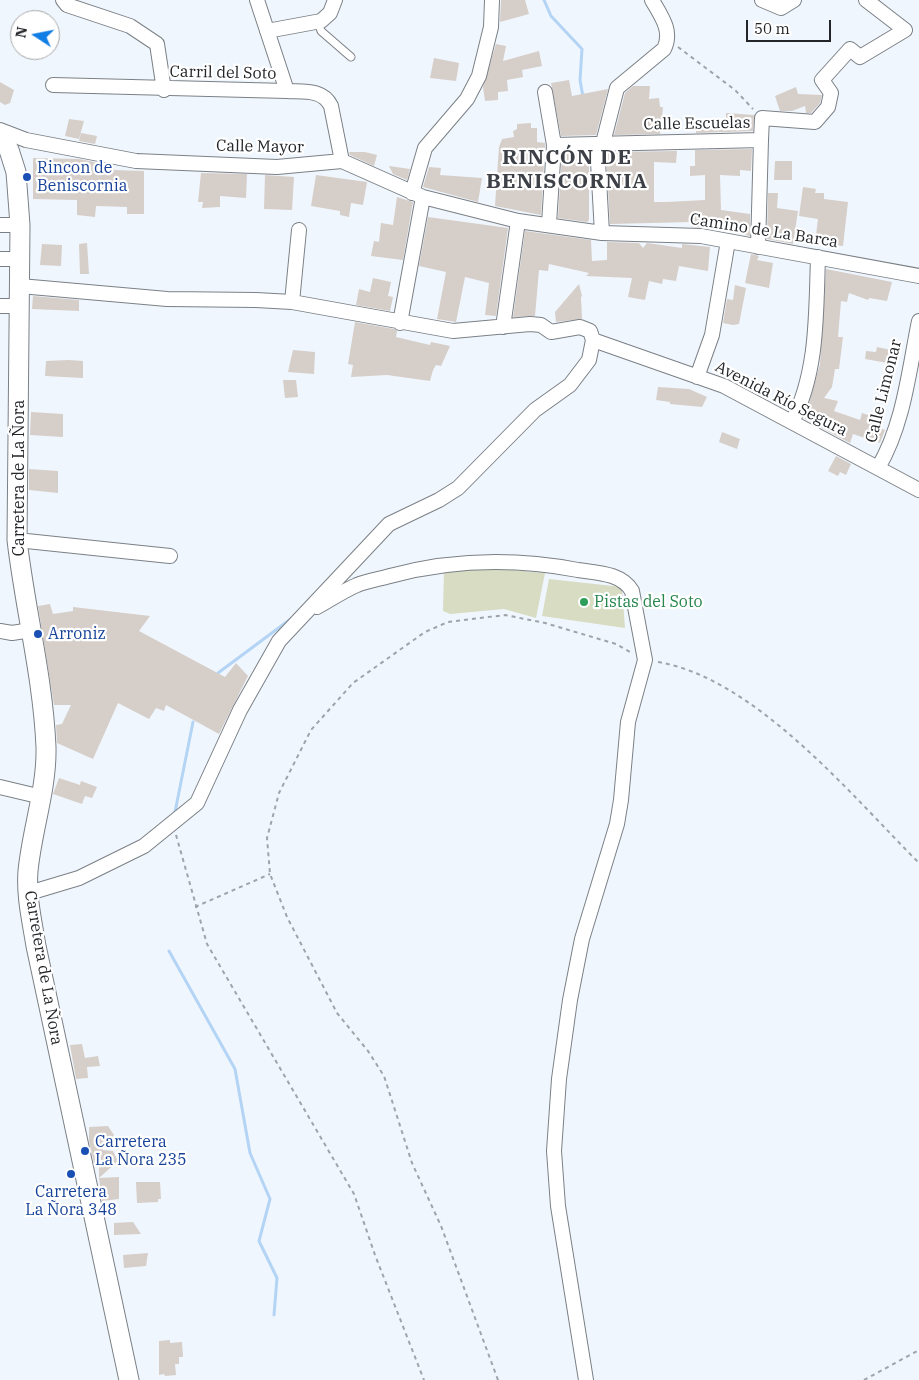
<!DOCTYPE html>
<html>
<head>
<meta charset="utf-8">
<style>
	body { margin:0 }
	#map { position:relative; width:919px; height:1380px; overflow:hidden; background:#f0f6fd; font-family:"IBM Plex Serif",serif }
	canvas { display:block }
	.north { position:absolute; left:10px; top:10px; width:50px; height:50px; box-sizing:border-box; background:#fff; border:1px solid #a7a8a9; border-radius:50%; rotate:281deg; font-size:14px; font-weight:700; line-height:20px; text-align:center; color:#232528 }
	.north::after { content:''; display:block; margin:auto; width:18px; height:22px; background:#117ee5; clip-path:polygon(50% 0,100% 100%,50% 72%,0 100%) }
	.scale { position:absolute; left:746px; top:20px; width:85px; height:22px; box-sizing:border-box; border:2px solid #232528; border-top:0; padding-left:6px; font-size:15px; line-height:18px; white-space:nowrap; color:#232528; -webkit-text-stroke:4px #fff; paint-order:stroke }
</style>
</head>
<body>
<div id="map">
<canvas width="919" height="1380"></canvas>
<div class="north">N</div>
<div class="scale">50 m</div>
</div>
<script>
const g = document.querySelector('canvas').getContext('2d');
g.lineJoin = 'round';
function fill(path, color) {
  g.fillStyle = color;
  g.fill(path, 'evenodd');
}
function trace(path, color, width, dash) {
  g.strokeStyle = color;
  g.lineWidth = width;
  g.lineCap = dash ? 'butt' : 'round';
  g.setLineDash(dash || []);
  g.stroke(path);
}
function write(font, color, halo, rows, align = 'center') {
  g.font = font + ' "IBM Plex Serif",serif';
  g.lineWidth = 4.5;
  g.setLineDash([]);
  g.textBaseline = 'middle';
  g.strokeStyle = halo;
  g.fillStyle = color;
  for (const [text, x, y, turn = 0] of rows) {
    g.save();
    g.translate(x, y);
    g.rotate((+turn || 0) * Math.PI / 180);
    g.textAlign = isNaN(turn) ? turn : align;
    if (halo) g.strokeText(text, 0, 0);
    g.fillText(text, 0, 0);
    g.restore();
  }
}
fill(new Path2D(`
	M 481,567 L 545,573 L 536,618 L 504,609 L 450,614 L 443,611 L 444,571 Z
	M 549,579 L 622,587 L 625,628 L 542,616 Z`), '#d7dcc2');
trace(new Path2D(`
	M 544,0 L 551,16 L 582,49 L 580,80 L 583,97
	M 218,673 L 292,618
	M 175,812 L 193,722
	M 169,951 L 235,1069 L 250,1153 L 270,1199 L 259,1241 L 277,1278 L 274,1315`), '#b4d4f6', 3);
fill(new Path2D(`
	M 501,0 L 525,0 L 529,14 L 500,22 Z
	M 496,44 L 506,46 L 503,61 L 539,51 L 542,66 L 522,70 L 523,77 L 507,80 L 508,91 L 498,92 L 498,100 L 485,101 L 483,87 Z
	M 434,58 L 459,63 L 456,81 L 430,78 Z
	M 569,80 L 572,96 L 608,89 L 596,135 L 561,136 L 551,83 Z
	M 0,82 L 14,90 L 10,103 L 5,105 L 0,102 Z
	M 633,86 L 650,86 L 649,99 L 659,98 L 660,107 L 663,107 L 660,134 L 614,135 L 625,93 Z
	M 796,87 L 798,94 L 822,95 L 820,103 L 811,113 L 806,113 L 805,106 L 792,111 L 780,111 L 775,96 Z
	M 726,113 L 754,115 L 753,131 L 696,133 L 696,130 L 690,130 L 690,120 L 726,121 Z
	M 69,119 L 84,121 L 79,139 L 65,136 Z
	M 531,123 L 531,128 L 537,128 L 537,142 L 545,143 L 545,145 L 541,215 L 495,206 L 499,147 L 502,139 L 514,137 L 513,131 L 517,129 L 517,124 Z
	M 81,133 L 97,136 L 95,144 L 79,141 Z
	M 752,149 L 751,171 L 740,170 L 740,176 L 720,175 L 721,210 L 750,214 L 750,236 L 721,229 L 692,227 L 692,222 L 610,224 L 606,152 L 677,151 L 676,163 L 654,162 L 654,202 L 667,202 L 705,200 L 705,175 L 690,176 L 690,166 L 695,166 L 695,150 Z
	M 349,152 L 365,152 L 377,155 L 374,166 L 350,155 Z
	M 589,153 L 589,220 L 587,222 L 558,218 L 562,154 Z
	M 33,158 L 79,159 L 114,166 L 114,170 L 144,171 L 144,214 L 127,214 L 127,207 L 96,206 L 95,217 L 77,215 L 77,200 L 33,199 Z
	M 775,161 L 792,161 L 792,180 L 774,180 Z
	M 389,166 L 410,169 L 407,180 L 393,174 Z
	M 429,167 L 441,168 L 440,175 L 482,178 L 478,202 L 423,187 Z
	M 201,173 L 247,174 L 246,198 L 220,196 L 220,207 L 202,208 L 203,202 L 198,202 Z
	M 265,175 L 294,177 L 292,210 L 264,209 Z
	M 316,175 L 367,182 L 363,205 L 351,203 L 349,217 L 340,215 L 340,211 L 311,206 Z
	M 803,187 L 816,189 L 815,193 L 824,193 L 824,199 L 848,202 L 843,246 L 815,243 L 818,219 L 799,216 Z
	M 768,193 L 778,193 L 777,208 L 798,211 L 793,244 L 767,239 Z
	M 397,197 L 413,202 L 403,260 L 371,256 L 374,241 L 379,242 L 381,223 L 393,225 Z
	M 428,217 L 508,228 L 496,316 L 485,315 L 489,283 L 465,277 L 456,322 L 437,319 L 446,272 L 419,266 Z
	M 525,231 L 591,240 L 592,261 L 607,260 L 607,242 L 639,243 L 643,248 L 647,243 L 682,248 L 682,244 L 710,247 L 708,271 L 679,266 L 676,281 L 663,279 L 662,284 L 649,281 L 645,300 L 628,297 L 632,278 L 586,276 L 589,273 L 549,264 L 548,271 L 539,270 L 535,316 L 513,317 Z
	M 87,243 L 89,274 L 80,274 L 79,244 Z
	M 42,244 L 62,245 L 61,266 L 40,265 Z
	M 751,254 L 759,256 L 757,260 L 773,263 L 769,288 L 745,283 Z
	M 826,269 L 892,282 L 887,301 L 869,298 L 868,300 L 849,293 L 847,302 L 841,301 L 838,337 L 843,337 L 839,369 L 835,369 L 832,387 L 824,398 L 838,401 L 834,411 L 860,420 L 862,413 L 877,418 L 875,426 L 885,430 L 880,443 L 853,434 L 850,443 L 805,419 L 820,364 Z
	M 373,278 L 391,282 L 388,296 L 393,297 L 390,311 L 356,305 L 359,289 L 370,292 Z
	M 579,284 L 582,296 L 581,297 L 582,319 L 556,322 L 555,312 Z
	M 735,285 L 746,288 L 739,324 L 733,325 L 723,323 L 727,299 L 733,300 Z
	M 33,296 L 79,300 L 79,311 L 32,309 Z
	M 355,322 L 394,329 L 397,331 L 396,337 L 430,345 L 431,342 L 450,346 L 441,366 L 436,365 L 433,370 L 430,381 L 387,375 L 351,377 L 353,365 L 348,364 Z
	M 877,347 L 891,350 L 888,363 L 865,359 L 866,351 L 876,352 Z
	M 293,350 L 315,352 L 314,374 L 288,372 Z
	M 69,360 L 83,361 L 83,378 L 45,376 L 46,361 Z
	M 283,380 L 296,380 L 298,397 L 285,398 Z
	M 658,387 L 689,389 L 707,397 L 702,407 L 670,404 L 670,402 L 656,400 Z
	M 31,412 L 63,414 L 63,437 L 30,435 Z
	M 722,432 L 740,439 L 737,449 L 719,442 Z
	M 836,456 L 851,464 L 846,475 L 840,472 L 838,476 L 828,471 Z
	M 29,469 L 58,471 L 58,493 L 29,490 Z
	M 50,604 L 53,614 L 73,611 L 73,607 L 150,616 L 139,631 L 225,677 L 236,663 L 248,676 L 219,734 L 166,705 L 164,711 L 156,708 L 149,719 L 118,703 L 93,759 L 57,743 L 56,725 L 62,724 L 71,705 L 54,705 L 38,606 Z
	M 59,778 L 80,785 L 81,781 L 97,787 L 92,798 L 85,796 L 82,804 L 53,794 Z
	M 82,1044 L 85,1058 L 98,1056 L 100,1066 L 87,1067 L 88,1078 L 76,1079 L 70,1045 Z
	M 108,1126 L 114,1135 L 102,1150 L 113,1151 L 118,1161 L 99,1178 L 99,1164 L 94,1163 L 89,1141 L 89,1127 Z
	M 119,1177 L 119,1199 L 102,1201 L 99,1178 Z
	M 136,1182 L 160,1182 L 161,1199 L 158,1199 L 158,1202 L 137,1203 Z
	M 133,1222 L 141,1234 L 114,1235 L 114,1223 Z
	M 148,1253 L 146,1266 L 124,1268 L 123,1255 Z
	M 170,1340 L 170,1343 L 182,1342 L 183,1357 L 179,1357 L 179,1364 L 175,1364 L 176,1375 L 165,1376 L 164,1374 L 159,1375 L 159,1341 Z`), '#d6cec9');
const service = new Path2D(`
	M 318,22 L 321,31 L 351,57`);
const minor = new Path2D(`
	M 63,0 L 67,5 L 130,26 L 157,44 L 164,90
	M 257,0 L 287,91
	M 762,0 L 781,8 L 794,0
	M 267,31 L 321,21 L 330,13 L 335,0
	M 53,85 L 287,91 C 304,92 323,89 331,106 L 342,161
	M 545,92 L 554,145 L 761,140 L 762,118 L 815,122 L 828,107 L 831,93 L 822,80 L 850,49 L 860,57 L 905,30 L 866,0
	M 0,130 L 26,140 L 136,161 L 277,167 L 342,161 L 423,197 L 518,221 L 602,233 L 701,236 L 919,276
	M 603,143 L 617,88 L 664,49 C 673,31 661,16 652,0
	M 597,144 L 602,233
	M 412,193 L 425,148 L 467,99 L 479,76 L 491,27 L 492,0
	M 549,224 L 554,145
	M 0,225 L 20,225
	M 758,247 L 761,140
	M 0,259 L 20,259
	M 20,286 L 167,299 L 256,300 L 292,302 L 453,331 L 530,324 L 541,325 L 551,332 L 580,327 L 590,331 L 593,340 L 589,360 L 570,385 L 535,410 L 458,488 L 439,500 L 389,524 L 279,641 L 240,710 L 197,803 L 144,846 L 79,878 L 29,893
	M 292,302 L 299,230
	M 0,306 L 20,306
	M 400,323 L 423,197
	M 503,327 L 518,221
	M 593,340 L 724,386 L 919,490
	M 697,377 L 712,335 L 728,241
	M 792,422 C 818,372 816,313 818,257
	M 878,468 C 904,424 909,370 919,321
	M 17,540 L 170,556
	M 317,607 C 330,600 343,591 357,585 C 367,581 379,579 390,576 C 453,559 515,558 578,570 C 598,573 621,573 632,591 L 645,660 L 628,722 L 621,800 L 617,824 L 582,939 L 570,1000 L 559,1079 L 554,1151 L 558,1206 L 586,1380
	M 0,631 L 12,633 L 31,630
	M 0,787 L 42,797`);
const secondary = new Path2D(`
	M 0,137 L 9,150 L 16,172 L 20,225 L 17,540 C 25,609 43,677 46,747 C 47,789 32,829 28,871 C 26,896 32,921 36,946 L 129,1380`);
trace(service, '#7b8086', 9);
trace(minor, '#7b8086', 16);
trace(secondary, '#7b8086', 21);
trace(new Path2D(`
	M 678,47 L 735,90 L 753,109
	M 658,662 C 755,678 852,796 919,863
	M 176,835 L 207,944 L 354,1194 L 375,1255 L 424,1380
	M 195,907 L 270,874
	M 498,1380 L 441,1226 L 412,1163 L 384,1076 L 368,1051 L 337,1013 L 287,917 L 270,874 L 267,838 L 279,793 L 311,730 L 353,683 L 425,632 L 448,622 L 505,615 L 545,623 L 616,644 L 630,652
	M 864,1380 L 919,1350`), '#9fa4a9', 2, [4, 4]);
trace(service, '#fff', 7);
trace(minor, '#fff', 14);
trace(secondary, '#fff', 19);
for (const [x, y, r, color] of [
	[27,177,5,"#1a4fb4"],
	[584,602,5,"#2e9e5b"],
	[38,634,5,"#1a4fb4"],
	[85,1151,5,"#1a4fb4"],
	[71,1174,5,"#1a4fb4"]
]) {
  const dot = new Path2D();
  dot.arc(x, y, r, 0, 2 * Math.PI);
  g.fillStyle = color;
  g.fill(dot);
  trace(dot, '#fff', 2);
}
write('16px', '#232528', '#fff', [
	["Carril del Soto",223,73,1],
	["Calle Escuelas",697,124,-1],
	["Calle Mayor",260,147,1],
	["Camino de La Barca",764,231,9],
	["Calle Limonar",884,391,-76],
	["Avenida Río Segura",781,399,27],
	["Carretera de La Ñora",19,478,-90],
	["Carretera de La Ñora",43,968,80]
]);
write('16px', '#164399', '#fff', [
	["Rincon de",37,168],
	["Beniscornia",37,186],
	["Arroniz",48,634],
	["Carretera",95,1142],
	["La Ñora 235",95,1160],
	["Carretera",71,1192,"center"],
	["La Ñora 348",71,1210,"center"]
], 'left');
write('16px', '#27864d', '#fff', [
	["Pistas del Soto",594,602]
], 'left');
g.letterSpacing = '1px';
write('bold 21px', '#3d4147', '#fff', [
	["RINCÓN DE",567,158],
	["BENISCORNIA",567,182]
]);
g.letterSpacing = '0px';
</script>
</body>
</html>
